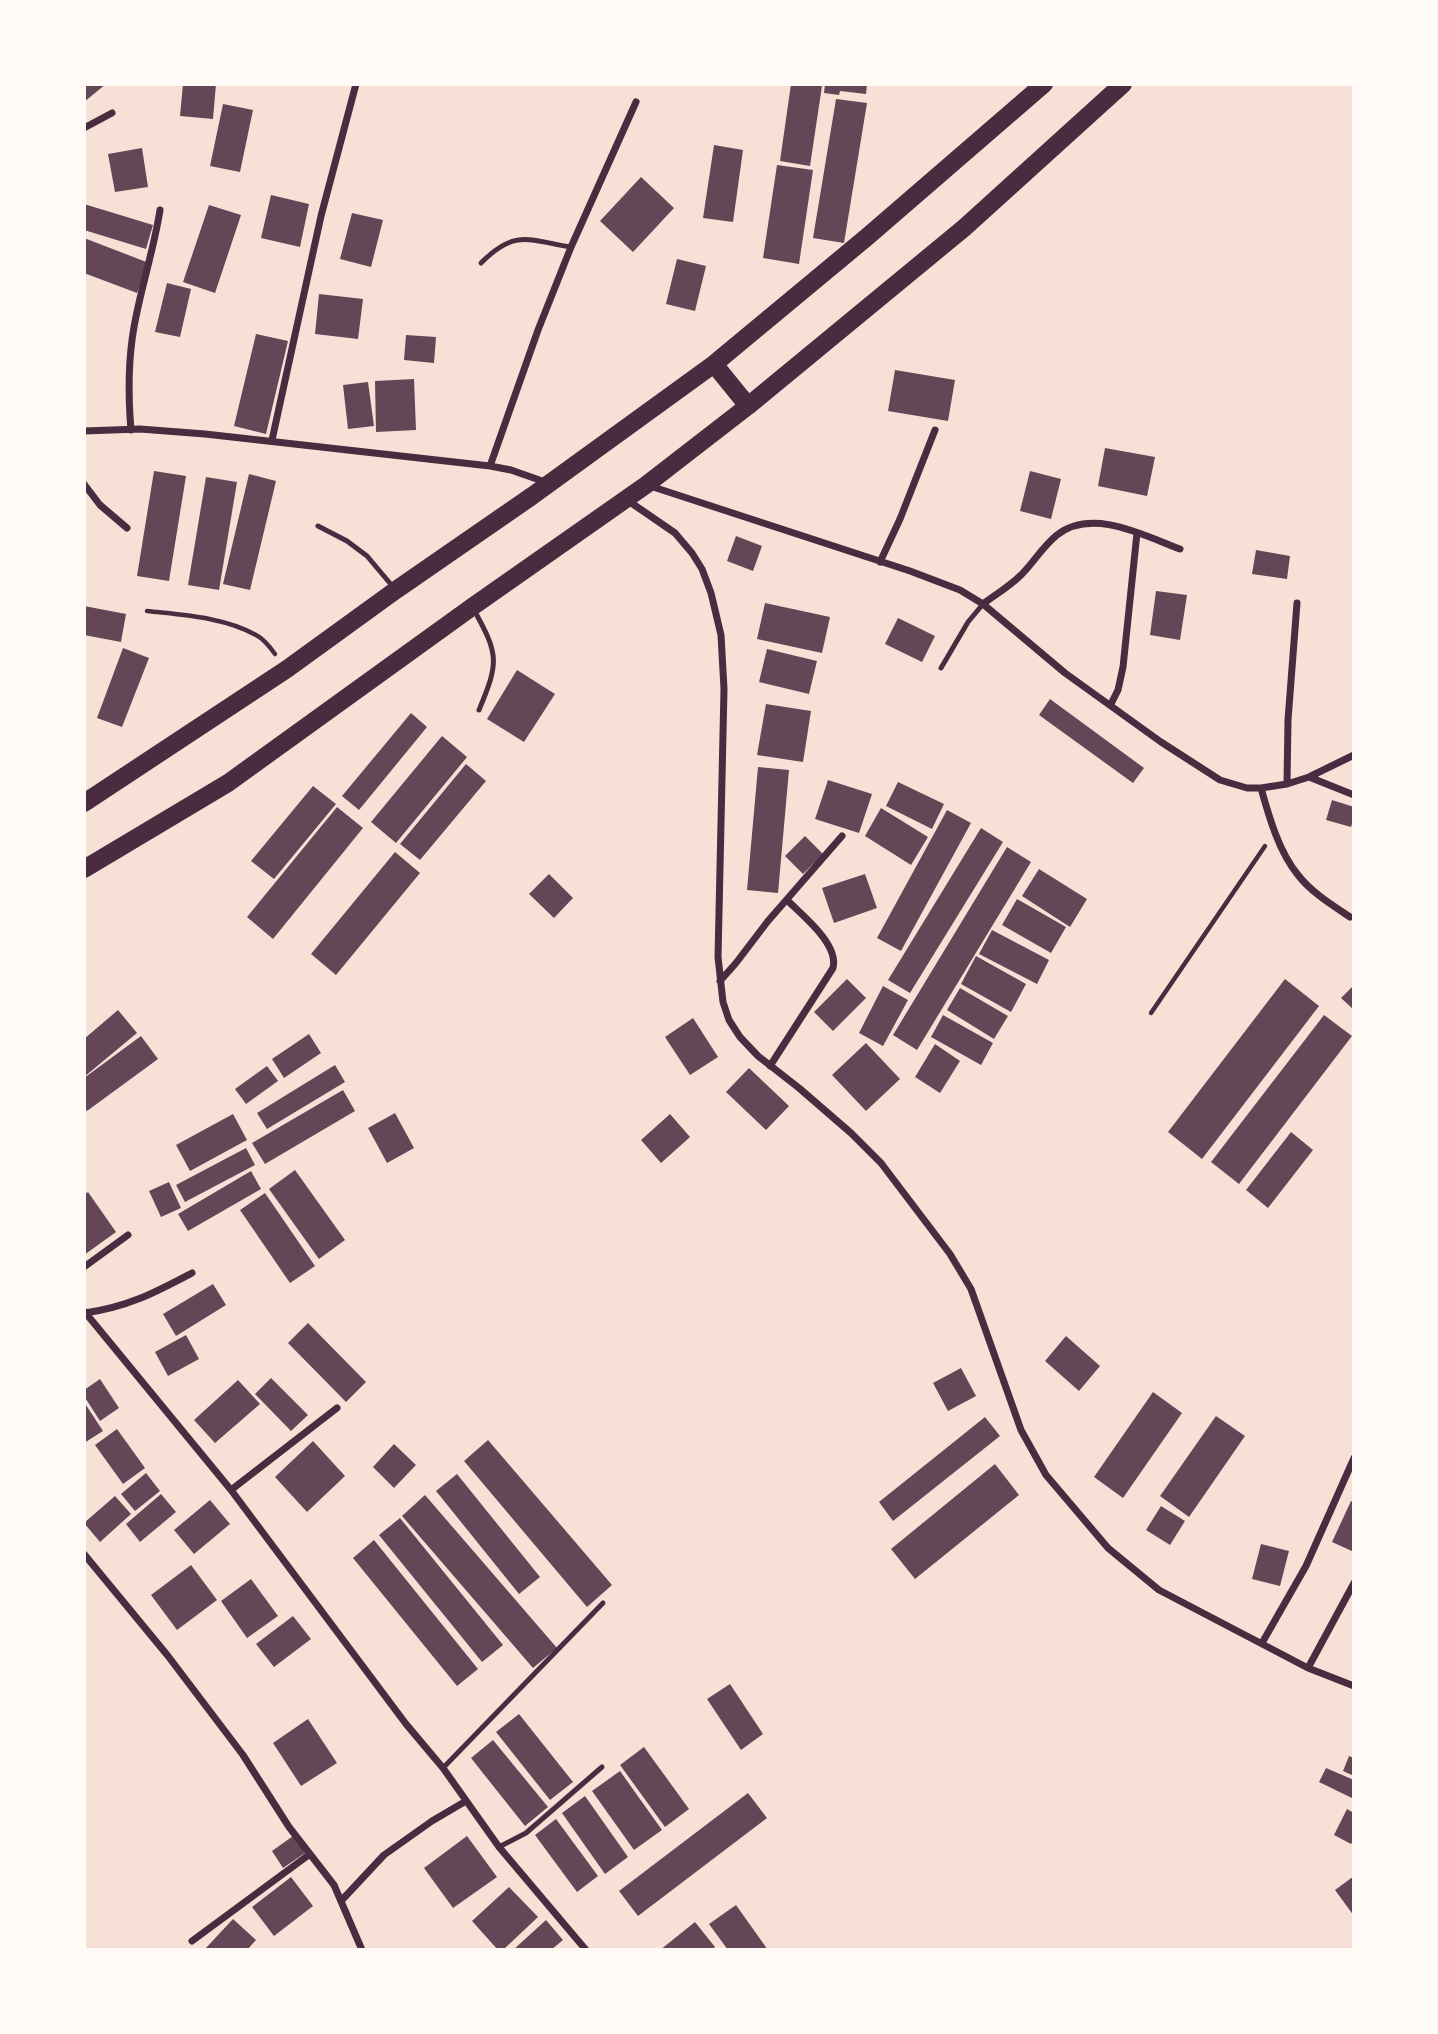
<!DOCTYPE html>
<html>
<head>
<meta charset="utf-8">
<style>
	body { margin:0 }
	#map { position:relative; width:1438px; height:2034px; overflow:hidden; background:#f7e1d7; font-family:Spectral,serif }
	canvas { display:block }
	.frame { position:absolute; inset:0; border:86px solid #fffaf5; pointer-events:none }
</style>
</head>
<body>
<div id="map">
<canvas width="1438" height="2034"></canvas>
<div class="frame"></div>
</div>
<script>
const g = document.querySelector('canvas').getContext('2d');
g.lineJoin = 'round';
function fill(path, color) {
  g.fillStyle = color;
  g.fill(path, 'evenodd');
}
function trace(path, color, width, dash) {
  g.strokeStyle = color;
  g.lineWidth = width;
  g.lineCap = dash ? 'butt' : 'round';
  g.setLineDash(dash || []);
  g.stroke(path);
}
fill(new Path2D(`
	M 84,84 L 106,84 L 84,102 Z
	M 183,84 L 216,84 L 213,119 L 180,116 Z
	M 791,84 L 822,86 L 810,166 L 780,161 Z
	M 825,84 L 867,84 L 866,94 L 840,91 L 839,95 L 824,93 Z
	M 836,99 L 867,103 L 844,243 L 813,238 Z
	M 223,104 L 253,110 L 240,172 L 210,166 Z
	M 714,145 L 743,150 L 733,222 L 703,218 Z
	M 142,148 L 148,187 L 115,192 L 108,154 Z
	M 777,165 L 813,170 L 799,264 L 763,258 Z
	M 641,177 L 674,208 L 633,252 L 600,221 Z
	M 271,195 L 309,204 L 300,247 L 261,238 Z
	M 84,204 L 153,225 L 146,249 L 84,230 Z
	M 209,205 L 241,215 L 215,293 L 183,282 Z
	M 352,213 L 383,220 L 371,267 L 340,259 Z
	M 84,238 L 149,263 L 137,293 L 84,273 Z
	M 677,259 L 706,266 L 695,311 L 666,304 Z
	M 167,283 L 191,289 L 180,337 L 155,332 Z
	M 319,294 L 363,299 L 358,339 L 315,334 Z
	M 256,334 L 288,341 L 266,434 L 234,426 Z
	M 406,335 L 436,337 L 434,363 L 404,360 Z
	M 895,370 L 955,380 L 948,421 L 888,411 Z
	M 414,379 L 416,430 L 376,432 L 375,381 Z
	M 368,382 L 374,426 L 348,429 L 343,385 Z
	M 1105,448 L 1155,457 L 1147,496 L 1098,486 Z
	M 154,471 L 186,476 L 169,581 L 137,576 Z
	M 1030,471 L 1061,479 L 1051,519 L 1020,511 Z
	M 249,474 L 276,481 L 250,590 L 223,584 Z
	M 206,477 L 237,482 L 219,590 L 188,585 Z
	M 736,536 L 762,546 L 753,571 L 727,561 Z
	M 1256,550 L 1290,556 L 1287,579 L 1252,574 Z
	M 1156,591 L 1187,595 L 1180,640 L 1150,635 Z
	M 765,603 L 830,617 L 822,653 L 757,639 Z
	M 84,606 L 126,614 L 121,642 L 84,635 Z
	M 898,618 L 935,636 L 922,662 L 885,644 Z
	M 123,648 L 149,658 L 122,727 L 97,718 Z
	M 767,649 L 817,661 L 809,694 L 759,682 Z
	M 517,670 L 555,694 L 524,742 L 487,719 Z
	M 1050,699 L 1144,768 L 1133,783 L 1039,715 Z
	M 766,704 L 811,711 L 803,762 L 757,755 Z
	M 411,713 L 427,727 L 359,810 L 342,796 Z
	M 442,736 L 467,757 L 396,843 L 371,822 Z
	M 466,764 L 486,781 L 420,860 L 400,844 Z
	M 758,767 L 789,770 L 778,893 L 747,890 Z
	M 828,780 L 872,794 L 859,833 L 815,819 Z
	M 898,782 L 944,804 L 932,829 L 886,806 Z
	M 313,786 L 336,804 L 274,879 L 251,861 Z
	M 1332,800 L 1354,807 L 1354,818 L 1351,827 L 1326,820 Z
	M 337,807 L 363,828 L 273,939 L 247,917 Z
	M 881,808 L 928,837 L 911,865 L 865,836 Z
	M 947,810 L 971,823 L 901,951 L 877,938 Z
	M 981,828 L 1003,842 L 910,993 L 888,980 Z
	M 805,836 L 823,854 L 803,874 L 785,856 Z
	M 1007,847 L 1031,862 L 917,1050 L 893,1035 Z
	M 395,852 L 420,873 L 336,975 L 311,954 Z
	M 1039,869 L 1087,899 L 1070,927 L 1022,896 Z
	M 549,874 L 573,898 L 554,918 L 529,894 Z
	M 865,874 L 877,908 L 834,923 L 822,888 Z
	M 1017,899 L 1066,927 L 1051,953 L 1002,925 Z
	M 992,930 L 1049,960 L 1037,984 L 979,954 Z
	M 976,956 L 1026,984 L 1011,1012 L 961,984 Z
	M 847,979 L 866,998 L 833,1031 L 814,1012 Z
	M 1285,979 L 1319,1006 L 1202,1159 L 1168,1132 Z
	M 1354,985 L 1354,1010 L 1341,998 Z
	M 883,986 L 908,1000 L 883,1046 L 859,1033 Z
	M 960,988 L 1008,1016 L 994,1039 L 947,1010 Z
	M 118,1010 L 137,1033 L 84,1077 L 84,1039 Z
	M 943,1015 L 993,1043 L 981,1065 L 931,1037 Z
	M 1324,1015 L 1352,1036 L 1239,1184 L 1211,1162 Z
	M 693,1018 L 718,1057 L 690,1075 L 665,1037 Z
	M 309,1034 L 321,1053 L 284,1078 L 272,1059 Z
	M 141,1036 L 158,1059 L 87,1111 L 84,1107 L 84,1078 Z
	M 866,1043 L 900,1079 L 866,1111 L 832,1075 Z
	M 935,1044 L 960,1061 L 940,1093 L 915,1077 Z
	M 335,1065 L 345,1082 L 267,1129 L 257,1113 Z
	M 267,1066 L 278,1081 L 246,1104 L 235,1089 Z
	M 749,1068 L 789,1106 L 766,1130 L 726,1092 Z
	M 343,1090 L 355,1111 L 265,1164 L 252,1143 Z
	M 395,1113 L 414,1148 L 387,1163 L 368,1128 Z
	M 233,1114 L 247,1140 L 190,1171 L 176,1145 Z
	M 670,1114 L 690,1137 L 661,1163 L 641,1140 Z
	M 1291,1132 L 1313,1150 L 1268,1208 L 1246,1190 Z
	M 246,1148 L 255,1165 L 185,1202 L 176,1185 Z
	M 295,1170 L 345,1240 L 319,1259 L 269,1189 Z
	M 251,1171 L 261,1189 L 188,1231 L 178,1214 Z
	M 169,1182 L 181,1208 L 161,1217 L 149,1191 Z
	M 88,1192 L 116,1232 L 84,1255 L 84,1195 Z
	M 265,1193 L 315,1266 L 290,1283 L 240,1210 Z
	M 213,1284 L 226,1305 L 176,1336 L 163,1314 Z
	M 308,1323 L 366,1382 L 346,1402 L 288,1343 Z
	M 186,1335 L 199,1359 L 168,1376 L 155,1352 Z
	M 1066,1336 L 1100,1366 L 1079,1391 L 1045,1361 Z
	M 961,1368 L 976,1396 L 948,1411 L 933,1383 Z
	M 271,1378 L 308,1415 L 291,1431 L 255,1394 Z
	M 100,1379 L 119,1408 L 100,1421 L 84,1396 L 84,1390 Z
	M 238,1380 L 260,1404 L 215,1443 L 194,1420 Z
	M 1153,1392 L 1182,1413 L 1123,1498 L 1094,1477 Z
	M 84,1402 L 103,1431 L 84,1443 Z
	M 1216,1416 L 1245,1436 L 1189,1517 L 1160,1496 Z
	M 985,1417 L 1000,1436 L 893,1521 L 879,1502 Z
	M 117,1429 L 145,1468 L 123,1484 L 95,1445 Z
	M 488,1440 L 612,1585 L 587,1607 L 464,1461 Z
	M 313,1441 L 345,1476 L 307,1512 L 275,1477 Z
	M 394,1444 L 416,1465 L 394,1488 L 373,1467 Z
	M 995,1464 L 1019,1495 L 915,1579 L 891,1549 Z
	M 146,1473 L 160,1491 L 135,1511 L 121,1494 Z
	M 457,1474 L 540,1577 L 519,1594 L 436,1491 Z
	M 161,1494 L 176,1512 L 140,1542 L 126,1524 Z
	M 425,1495 L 557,1648 L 533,1668 L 402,1516 Z
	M 115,1496 L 131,1514 L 100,1542 L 84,1523 Z
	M 210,1500 L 230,1524 L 194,1554 L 174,1530 Z
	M 1351,1501 L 1354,1502 L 1354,1552 L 1332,1542 Z
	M 1161,1506 L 1185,1521 L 1170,1545 L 1146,1530 Z
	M 400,1518 L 503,1645 L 482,1662 L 379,1535 Z
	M 374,1540 L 478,1669 L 457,1686 L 353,1558 Z
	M 1261,1544 L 1289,1551 L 1280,1586 L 1252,1579 Z
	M 191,1565 L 217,1600 L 177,1630 L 151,1595 Z
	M 251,1579 L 278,1616 L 247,1638 L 221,1601 Z
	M 293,1616 L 311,1639 L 274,1667 L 256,1644 Z
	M 730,1684 L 763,1734 L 741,1750 L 707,1699 Z
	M 519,1714 L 573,1782 L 550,1800 L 496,1732 Z
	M 308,1719 L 337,1763 L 301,1786 L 273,1743 Z
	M 493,1740 L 548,1807 L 525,1826 L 471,1758 Z
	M 644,1747 L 689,1809 L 665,1827 L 620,1765 Z
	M 1349,1756 L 1354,1758 L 1354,1776 L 1343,1771 Z
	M 1326,1768 L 1354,1780 L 1354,1799 L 1319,1782 Z
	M 620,1771 L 662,1830 L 634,1850 L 592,1791 Z
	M 748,1793 L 767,1818 L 638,1916 L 619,1891 Z
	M 585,1796 L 628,1857 L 605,1874 L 562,1813 Z
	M 1347,1809 L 1354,1813 L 1354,1839 L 1351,1844 L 1334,1835 Z
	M 556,1819 L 598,1876 L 577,1892 L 535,1835 Z
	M 293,1836 L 305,1853 L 283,1868 L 272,1851 Z
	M 467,1836 L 497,1877 L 453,1908 L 424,1868 Z
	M 1354,1876 L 1354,1916 L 1335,1890 Z
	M 291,1877 L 313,1906 L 274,1936 L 252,1907 Z
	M 509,1887 L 538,1917 L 503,1950 L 498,1950 L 472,1921 Z
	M 736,1905 L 768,1950 L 728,1950 L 709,1924 Z
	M 233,1919 L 256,1940 L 247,1950 L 207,1950 L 205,1949 Z
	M 546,1920 L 563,1940 L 551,1950 L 513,1950 Z
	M 695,1922 L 715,1947 L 711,1950 L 660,1950 Z`), '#644757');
trace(new Path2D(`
	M 147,611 C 182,615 224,617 256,635 C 264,639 270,647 275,654
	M 1151,1013 L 1265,846`), '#4a2c40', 4.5);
trace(new Path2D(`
	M 481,263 C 515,229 528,240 571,247
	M 318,526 L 347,541 L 367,556 L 394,588
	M 474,610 C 499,655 499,662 479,710
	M 941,668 L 968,622 L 983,604
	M 443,1768 L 603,1603
	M 499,1847 L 526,1833 L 602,1767`), '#4a2c40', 5);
trace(new Path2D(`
	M 84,128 L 112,113
	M 131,430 C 128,395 128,361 134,327 C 141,287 154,249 160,210
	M 84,431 L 140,429 L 205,434 L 490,466 L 511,470 L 548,483
	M 272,440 L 321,216 L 356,84
	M 490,466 L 538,330 L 571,247 L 636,102
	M 84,484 L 100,505 L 127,528
	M 647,485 L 910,571 L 960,590 L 983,604 L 1065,673 L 1161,742 L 1220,780 L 1247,788 L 1261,788 L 1287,784 L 1309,777 L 1354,755
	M 627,500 L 675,533 L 692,553 L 702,569 L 711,593 L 721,635 L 724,689 L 718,957 L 723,1002 L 729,1020 L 740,1037 L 758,1056 L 799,1088 L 851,1133 L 881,1163 L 950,1254 L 971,1289 L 1021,1430 L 1046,1475 L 1108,1548 L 1159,1590 L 1308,1668 L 1354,1686
	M 880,562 L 900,519 L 935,430
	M 983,604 C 995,595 1010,586 1021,575 C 1034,562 1043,546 1057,535 C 1092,507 1145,536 1180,549
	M 1111,704 L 1118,690 L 1123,667 L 1137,533
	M 1309,777 L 1354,795
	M 1287,784 L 1288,720 L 1297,603
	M 1261,788 C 1269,817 1279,852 1298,875 C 1312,893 1332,905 1350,917
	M 720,981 L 736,963 L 768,921 L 842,836
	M 770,1066 L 833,968 C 839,944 803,916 787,900
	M 84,1267 L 128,1235
	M 84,1311 L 231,1490 L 406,1724 L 443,1768 L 499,1847 L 586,1950
	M 85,1313 C 128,1307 154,1293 192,1273
	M 231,1490 L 337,1408
	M 84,1554 L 168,1656 L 243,1755 L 289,1827 L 334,1885 L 362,1950
	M 1262,1643 L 1306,1566 L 1354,1458
	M 1308,1668 L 1354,1583
	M 341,1901 L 384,1855 L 432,1821 L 466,1801
	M 192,1941 L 310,1854`), '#4a2c40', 7);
trace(new Path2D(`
	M 714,364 L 748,406
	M 84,803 L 287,669 L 396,590 L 532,496 L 714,364 L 867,237 L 1044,84
	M 84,869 L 228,783 L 472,607 L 646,485 L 748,406 L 964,228 L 1123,84`), '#4a2c40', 18);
</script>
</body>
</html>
